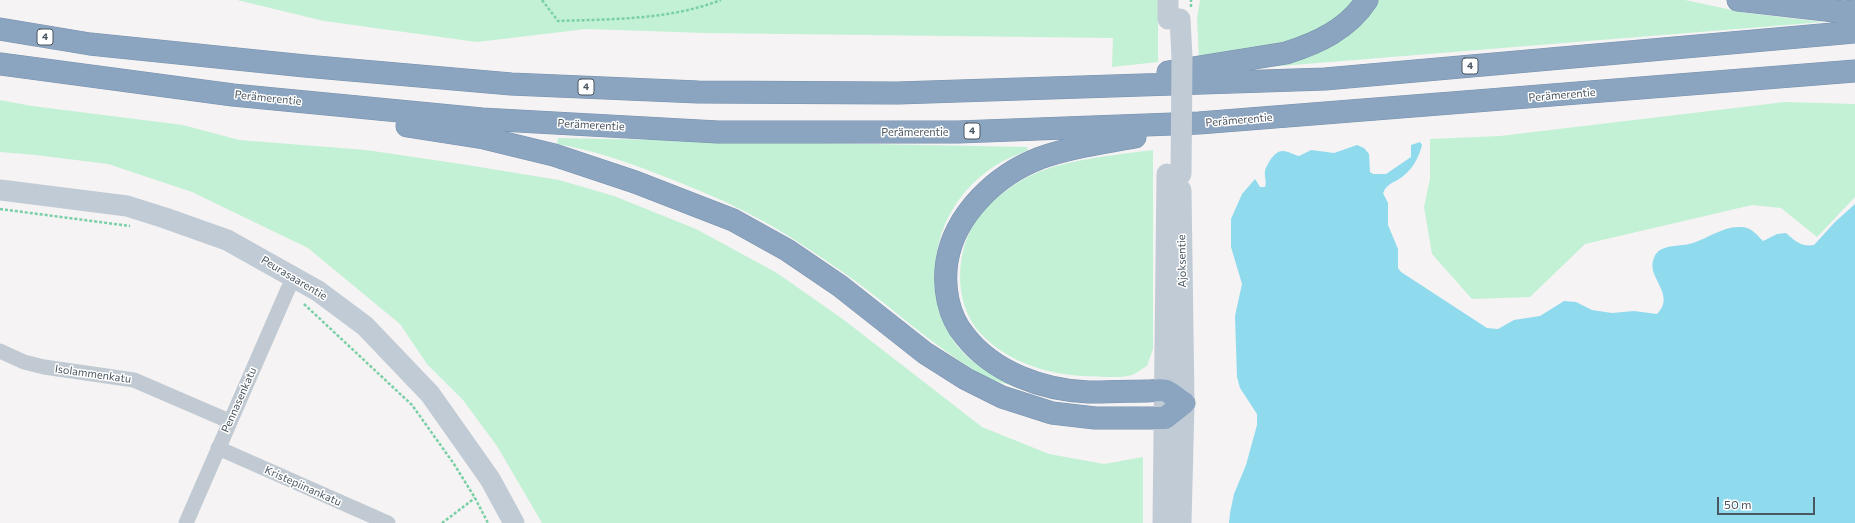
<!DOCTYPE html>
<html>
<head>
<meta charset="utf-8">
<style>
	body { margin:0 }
	#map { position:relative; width:1855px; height:523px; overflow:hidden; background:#f5f3f3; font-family:Commissioner,sans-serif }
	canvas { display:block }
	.scale { position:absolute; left:1717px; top:497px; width:98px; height:18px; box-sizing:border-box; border:2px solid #4a5661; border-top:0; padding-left:5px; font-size:12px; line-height:14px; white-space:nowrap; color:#4a5661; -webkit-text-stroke:3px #fff; paint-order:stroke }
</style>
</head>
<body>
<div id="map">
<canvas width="1855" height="523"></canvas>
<div class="scale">50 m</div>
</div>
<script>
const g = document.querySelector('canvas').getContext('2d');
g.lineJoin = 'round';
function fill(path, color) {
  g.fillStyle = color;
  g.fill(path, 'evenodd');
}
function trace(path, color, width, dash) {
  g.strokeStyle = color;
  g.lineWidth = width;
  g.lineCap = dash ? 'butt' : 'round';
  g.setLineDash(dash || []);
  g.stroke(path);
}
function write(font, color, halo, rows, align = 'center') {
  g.font = font + ' Commissioner,sans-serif';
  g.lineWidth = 3;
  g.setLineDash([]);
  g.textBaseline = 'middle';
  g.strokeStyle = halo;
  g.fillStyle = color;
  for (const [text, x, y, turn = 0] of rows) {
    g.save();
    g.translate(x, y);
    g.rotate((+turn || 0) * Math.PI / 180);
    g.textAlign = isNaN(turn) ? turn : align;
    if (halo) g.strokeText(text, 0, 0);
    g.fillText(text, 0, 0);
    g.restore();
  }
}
fill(new Path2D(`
	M 237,0 L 1158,0 L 1158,62 L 1112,67 L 1113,38 L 706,33 L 586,29 L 477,42 L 324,21 Z
	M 1200,0 L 1353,0 C 1345,10 1338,19 1327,26 C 1292,49 1240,51 1199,58 L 1197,19 Z
	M 1378,0 L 1685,0 L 1746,13 L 1823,22 L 1268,67 C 1319,55 1349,46 1378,0 Z
	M 0,100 L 32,106 L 183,125 L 239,140 L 366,150 L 461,164 L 559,180 L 614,196 L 696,229 L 777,273 L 844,320 L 982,427 L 1049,454 L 1104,464 L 1143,457 L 1143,523 L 542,523 L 497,446 L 463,400 L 427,364 L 400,324 L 308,248 L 192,192 L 108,164 L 36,155 L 0,152 Z
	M 1785,102 L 1855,104 L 1855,197 L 1817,237 L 1781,208 L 1752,205 L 1585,244 L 1530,297 L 1472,299 L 1432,254 L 1424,207 L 1430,179 L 1430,139 L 1500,136 Z
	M 558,138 L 1027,147 L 1028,150 C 1020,154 1011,157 1003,161 C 955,188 930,236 936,290 C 939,312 945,331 959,348 C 972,364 994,375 1011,385 C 987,381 967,366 947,352 C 913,328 881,299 847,275 C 814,252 780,229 744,211 C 716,197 687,185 658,174 C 625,161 592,150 557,144 Z
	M 1153,150 L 1153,349 L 1147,366 C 1143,368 1137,373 1132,375 C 1117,379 1099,376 1083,376 C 1046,374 1006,361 980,333 C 952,302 955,247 980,215 C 993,198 1020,179 1041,171 C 1077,158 1116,155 1153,150 Z`), '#c3f1d5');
fill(new Path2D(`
	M 1420,142 L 1422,145 C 1419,157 1413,169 1402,177 C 1394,183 1387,183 1383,193 L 1388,203 L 1388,225 L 1398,249 L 1398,268 L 1401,272 L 1487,328 L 1498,329 L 1514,320 L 1540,316 L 1564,301 L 1576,302 L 1592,310 L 1612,313 L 1634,311 L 1657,314 C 1677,294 1645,277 1654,258 C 1655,254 1659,250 1662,249 C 1671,245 1680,246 1689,244 C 1706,240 1722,226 1741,227 C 1751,227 1756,234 1763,241 L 1777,234 L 1786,233 C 1795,241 1801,247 1814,245 L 1835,222 L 1855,204 L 1855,523 L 1229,523 L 1230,513 L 1234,494 L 1246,465 L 1257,425 L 1257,414 L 1240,388 L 1237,377 L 1235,316 L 1242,284 L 1231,247 L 1231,219 L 1242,194 L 1255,179 L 1260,187 L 1265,187 C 1267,181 1264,176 1265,171 C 1267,164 1275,150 1283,151 C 1288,151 1294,155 1299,156 L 1311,150 L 1334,153 L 1357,145 L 1364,148 L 1369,154 L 1370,172 L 1373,174 L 1386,174 L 1411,157 L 1411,145 Z`), '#90daee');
const highway = new Path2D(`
	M 1738,0 L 1843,12 L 1855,11
	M 0,29 L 90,44 L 305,66 L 511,84 L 698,92 L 898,93 L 1325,79 L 1855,32
	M 0,64 L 233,95 L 482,119 L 718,132 L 958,132 L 1199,123 L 1855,71
	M 1168,72 L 1286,53 C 1318,43 1348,29 1367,0
	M 407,126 L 484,138 L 554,155 L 635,182 L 733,220 L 787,250 L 840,286 L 925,353 L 966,379 L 1002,397 L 1052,413 L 1095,418 L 1165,418 L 1184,403 C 1178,400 1172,393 1166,391 C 1162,389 1153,391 1148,391 C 1128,391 1108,392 1088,392 C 1042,390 993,372 965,336 C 948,316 943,287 947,261 C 955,214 996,175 1040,158 C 1071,147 1103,143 1135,137`);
trace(highway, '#7690ad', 23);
trace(new Path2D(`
	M 542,0 L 558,21 C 613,19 669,20 721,0
	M 1191,7 L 1191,0
	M 0,209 L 130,226
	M 304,304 L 412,405 L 454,464 L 475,498 L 488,523
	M 442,523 L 475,498`), '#7ad0a6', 2.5, [3, 2]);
trace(new Path2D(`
	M 0,351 L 24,362 L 44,367 L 134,380 L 229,421
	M 218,448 L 388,523
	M 186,523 L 288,289 L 295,277`), '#c1cad2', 15);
trace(new Path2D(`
	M 1168,0 L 1168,19
	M 0,190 L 127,206 L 165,218 L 227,240 L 318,291 L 365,326 L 430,394 L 490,479 L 514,523
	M 1181,190 L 1184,403 L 1181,523
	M 1163,523 L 1167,174`), '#c1cbd6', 21);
trace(highway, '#8ba5c1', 22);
trace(new Path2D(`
	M 1180,19 L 1182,58 L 1181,174`), '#c1cbd6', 21);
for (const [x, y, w] of [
	[45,37,16],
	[1470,66,16],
	[586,87,16],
	[972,131,16]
]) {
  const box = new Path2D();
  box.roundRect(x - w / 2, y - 8, w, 16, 3);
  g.fillStyle = '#fff';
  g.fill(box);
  trace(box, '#4a5661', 1);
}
write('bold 10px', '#4a5661', null, [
	["4",45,37],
	["4",1470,66],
	["4",586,87],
	["4",972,131]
]);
write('11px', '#4a5661', '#fff', [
	["Perämerentie",1562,95,-5],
	["Perämerentie",268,98,6],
	["Perämerentie",1239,120,-5],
	["Perämerentie",591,125,3],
	["Perämerentie",915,132],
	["Ajoksentie",1182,261,-91],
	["Peurasaarentie",294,278,31],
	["Isolammenkatu",93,374,8],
	["Pennasenkatu",239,400,-66],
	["Kristepiinankatu",303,486,24]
]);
</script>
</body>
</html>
